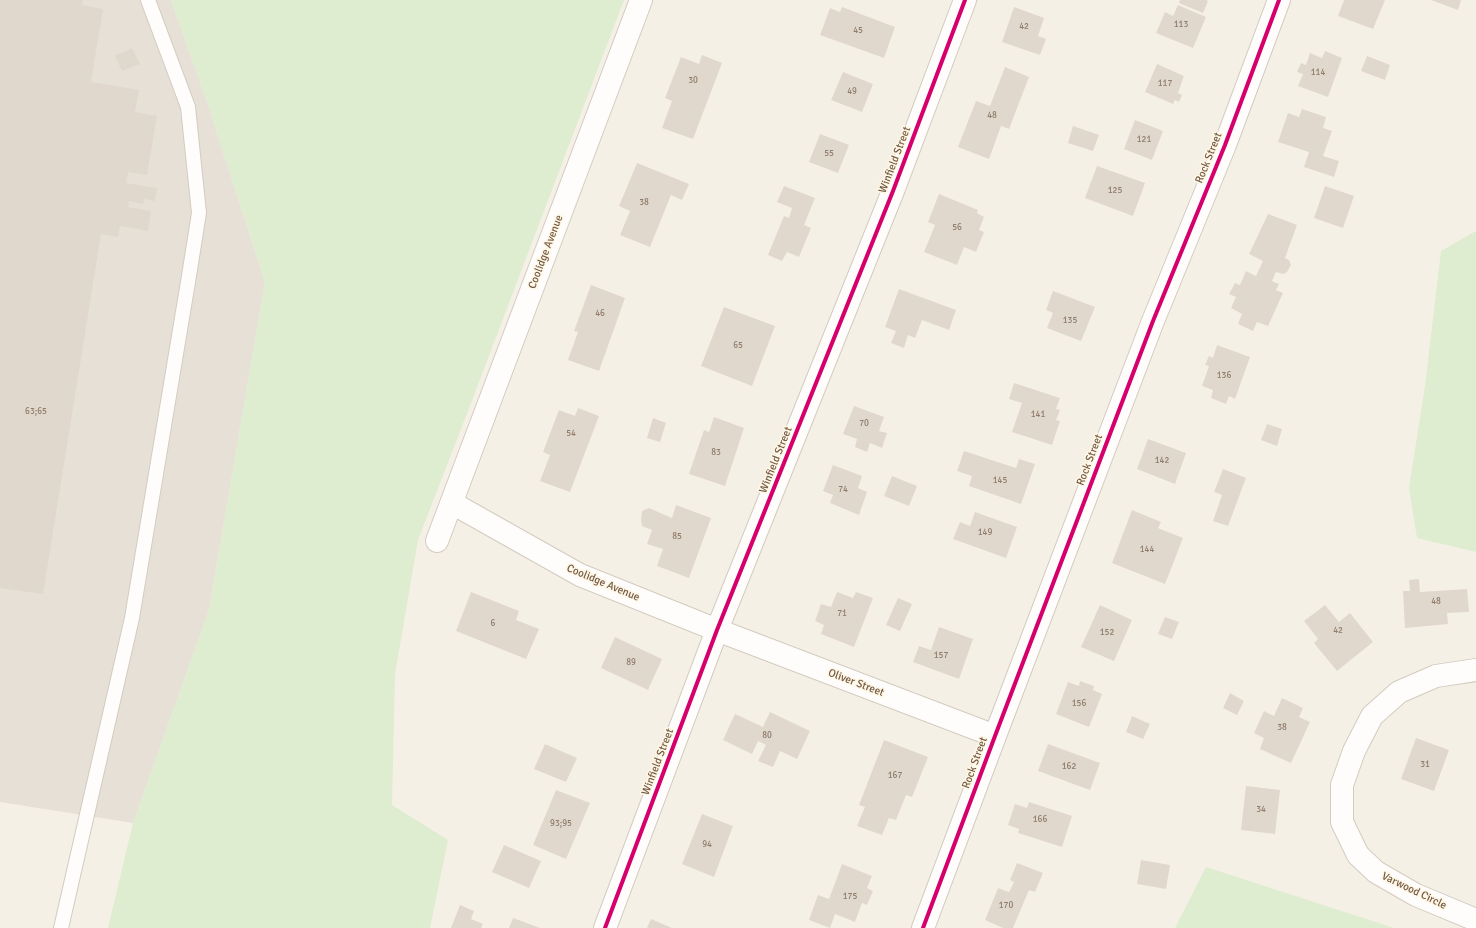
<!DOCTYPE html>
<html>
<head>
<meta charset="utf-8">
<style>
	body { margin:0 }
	canvas { display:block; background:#f5f0e5 }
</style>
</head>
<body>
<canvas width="1476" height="928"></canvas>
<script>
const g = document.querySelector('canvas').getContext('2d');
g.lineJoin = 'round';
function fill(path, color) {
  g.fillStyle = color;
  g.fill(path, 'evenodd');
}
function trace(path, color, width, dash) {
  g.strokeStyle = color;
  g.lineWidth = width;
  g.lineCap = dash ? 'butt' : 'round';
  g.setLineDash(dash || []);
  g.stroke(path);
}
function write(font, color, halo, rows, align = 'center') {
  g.font = font + ' Signika,sans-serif';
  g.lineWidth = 3;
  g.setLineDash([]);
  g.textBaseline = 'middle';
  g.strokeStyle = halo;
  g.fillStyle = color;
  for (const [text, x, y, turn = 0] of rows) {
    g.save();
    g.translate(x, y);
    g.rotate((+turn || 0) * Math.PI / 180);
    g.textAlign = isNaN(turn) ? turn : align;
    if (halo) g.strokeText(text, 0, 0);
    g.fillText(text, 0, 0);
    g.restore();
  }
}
fill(new Path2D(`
	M 0,0 L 171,0 L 207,102 L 265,282 L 209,610 L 133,823 L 0,802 Z`), '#e7e0d6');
fill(new Path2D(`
	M 171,0 L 624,0 L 468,411 L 418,540 L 395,674 L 392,805 L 448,840 L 430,928 L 108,928 L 133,823 L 209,610 L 265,282 L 207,102 Z
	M 1476,231 L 1476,552 L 1417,538 L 1409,488 L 1425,386 L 1441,251 Z
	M 1206,867 L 1394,928 L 1175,928 Z`), '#deecd0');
fill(new Path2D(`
	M 0,0 L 83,0 L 82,5 L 103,9 L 91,82 L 139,90 L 135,112 L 157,116 L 147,175 L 128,172 L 126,183 L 157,188 L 155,201 L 144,199 L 143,204 L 129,201 L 128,207 L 151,211 L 148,231 L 120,226 L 118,237 L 101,234 L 43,594 L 0,588 Z
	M 1180,0 L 1206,0 L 1208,1 L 1203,13 L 1179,3 Z
	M 1344,0 L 1385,0 L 1373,29 L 1338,16 Z
	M 1431,0 L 1461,0 L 1458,10 Z
	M 1178,5 L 1206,17 L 1193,48 L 1156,33 L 1165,12 L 1173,16 Z
	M 842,7 L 895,27 L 884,58 L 820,35 L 830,8 L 840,12 Z
	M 1014,7 L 1044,18 L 1038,36 L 1046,39 L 1040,55 L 1002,42 Z
	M 132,48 L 140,64 L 122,71 L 115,56 Z
	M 1325,51 L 1342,58 L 1328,97 L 1298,86 L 1303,74 L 1297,72 L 1301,63 L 1306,65 L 1310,53 L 1322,58 Z
	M 702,55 L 722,63 L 693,139 L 662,128 L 672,101 L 665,98 L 681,57 L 699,64 Z
	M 1367,56 L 1390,65 L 1385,80 L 1361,71 Z
	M 1157,64 L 1184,76 L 1178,93 L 1182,95 L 1179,102 L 1175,100 L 1173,104 L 1145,92 Z
	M 1005,67 L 1029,77 L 1009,129 L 1001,126 L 989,159 L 958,147 L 976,101 L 990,106 Z
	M 843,72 L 873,84 L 862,112 L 831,100 Z
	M 1302,109 L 1326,117 L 1323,128 L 1332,131 L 1323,156 L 1339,161 L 1334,177 L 1304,167 L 1309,152 L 1278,142 L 1288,113 L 1299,117 Z
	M 1135,120 L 1163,131 L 1152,160 L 1124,149 Z
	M 1073,126 L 1099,135 L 1093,151 L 1068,143 Z
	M 820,134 L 849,145 L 838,173 L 809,162 Z
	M 637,163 L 689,184 L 682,200 L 671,195 L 650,247 L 620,235 L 630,211 L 619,206 Z
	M 1097,166 L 1145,183 L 1133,216 L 1085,198 Z
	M 784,186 L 815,198 L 804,225 L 811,228 L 799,257 L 787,252 L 782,261 L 768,255 L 784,216 L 789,218 L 792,208 L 777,202 Z
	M 1325,186 L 1354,196 L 1343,228 L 1314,218 Z
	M 939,194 L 978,210 L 977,213 L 984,217 L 979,230 L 984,232 L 976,252 L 964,247 L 957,265 L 924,252 L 935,225 L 928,222 Z
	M 1268,214 L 1297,225 L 1285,258 L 1289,260 L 1291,265 L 1287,272 L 1283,274 L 1276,272 L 1272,281 L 1279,284 L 1276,290 L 1283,293 L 1268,326 L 1257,322 L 1253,331 L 1238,324 L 1242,314 L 1231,308 L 1236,297 L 1229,294 L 1235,283 L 1240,285 L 1246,271 L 1256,276 L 1263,261 L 1249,254 Z
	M 591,285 L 625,298 L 599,371 L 568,360 L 578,332 L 574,331 Z
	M 899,289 L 956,310 L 949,330 L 922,320 L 915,338 L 908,335 L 904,348 L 891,343 L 896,331 L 885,327 Z
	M 1053,291 L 1095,307 L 1081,341 L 1047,328 L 1053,313 L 1046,310 Z
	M 724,307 L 775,326 L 752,386 L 701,366 Z
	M 1217,345 L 1250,357 L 1235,399 L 1229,396 L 1226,404 L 1211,398 L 1213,390 L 1202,386 L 1209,366 L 1205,365 L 1209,356 L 1213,358 Z
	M 1014,383 L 1060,398 L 1056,409 L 1060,410 L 1056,420 L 1060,421 L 1052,445 L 1012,432 L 1022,403 L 1009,399 Z
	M 854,406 L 884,417 L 879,431 L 887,433 L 882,448 L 870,443 L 867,452 L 855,447 L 857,439 L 843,434 Z
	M 578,408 L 599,416 L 570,492 L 540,481 L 550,455 L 543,452 L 559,410 L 575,416 Z
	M 714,417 L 744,428 L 725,486 L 689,474 L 704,430 L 709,432 Z
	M 653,418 L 666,423 L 660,442 L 647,438 Z
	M 1267,424 L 1282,429 L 1277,446 L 1261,440 Z
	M 1148,439 L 1186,453 L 1175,484 L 1137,469 Z
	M 964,451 L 1016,468 L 1019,459 L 1035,464 L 1021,504 L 969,486 L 972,476 L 957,471 Z
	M 833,465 L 862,476 L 858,488 L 867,492 L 859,515 L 830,503 L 833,495 L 823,491 Z
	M 1223,469 L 1246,478 L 1228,526 L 1213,521 L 1222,495 L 1214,492 Z
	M 892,476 L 917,486 L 909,506 L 884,496 Z
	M 676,505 L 711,518 L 689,578 L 657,566 L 663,549 L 647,544 L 652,530 L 642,526 L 641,520 L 642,511 L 649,508 L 672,518 Z
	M 1132,510 L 1161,522 L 1158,528 L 1183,538 L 1165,584 L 1112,563 Z
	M 975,512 L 1017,527 L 1006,558 L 953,539 L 960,522 L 970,526 Z
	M 1419,579 L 1420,592 L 1467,589 L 1469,612 L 1447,613 L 1448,624 L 1405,628 L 1403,591 L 1410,591 L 1409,580 Z
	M 471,592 L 519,611 L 516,620 L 539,629 L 526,659 L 456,631 Z
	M 837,592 L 853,598 L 856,592 L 873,598 L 854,647 L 821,634 L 824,625 L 815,621 L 821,604 L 831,607 Z
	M 898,598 L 912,604 L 900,631 L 886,625 Z
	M 1100,605 L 1132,620 L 1114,661 L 1081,647 Z
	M 1325,605 L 1339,622 L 1350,613 L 1373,642 L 1337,671 L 1314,643 L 1318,639 L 1304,621 Z
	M 1165,617 L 1179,622 L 1172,639 L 1158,634 Z
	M 939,627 L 973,639 L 959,679 L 913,662 L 919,646 L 931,650 Z
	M 615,637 L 662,659 L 648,690 L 601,668 Z
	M 1080,681 L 1094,686 L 1093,690 L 1102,694 L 1089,727 L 1056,714 L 1068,682 L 1079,686 Z
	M 1230,693 L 1244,701 L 1237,715 L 1223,708 Z
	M 1282,698 L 1303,708 L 1299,717 L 1310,722 L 1291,763 L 1260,749 L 1264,738 L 1254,733 L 1264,711 L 1274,716 Z
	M 770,712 L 810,731 L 797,759 L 780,751 L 773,767 L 758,761 L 766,745 L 758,741 L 752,754 L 723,740 L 735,714 L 763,727 Z
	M 1132,716 L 1150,724 L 1143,739 L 1126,732 Z
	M 1416,738 L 1449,750 L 1434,791 L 1401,779 Z
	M 884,740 L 928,757 L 912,797 L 906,795 L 896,820 L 889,818 L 882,835 L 857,826 L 865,807 L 859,805 Z
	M 545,744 L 577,758 L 566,782 L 534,769 Z
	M 1048,744 L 1100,763 L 1090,790 L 1038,771 Z
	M 1246,786 L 1280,790 L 1275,834 L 1241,830 Z
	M 556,790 L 590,803 L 566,859 L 533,845 Z
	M 1029,802 L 1072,816 L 1062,847 L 1018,833 L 1019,829 L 1008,825 L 1015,804 L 1027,808 Z
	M 702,814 L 733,826 L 714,877 L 682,864 Z
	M 504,845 L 541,861 L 529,888 L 492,872 Z
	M 1141,860 L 1170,865 L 1166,889 L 1137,884 Z
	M 1017,863 L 1043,873 L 1035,892 L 1029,890 L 1013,928 L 1003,928 L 985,920 L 998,888 L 1009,892 L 1014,882 L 1010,880 Z
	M 842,864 L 872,876 L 867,888 L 873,891 L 867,905 L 862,903 L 855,922 L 835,914 L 830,928 L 809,920 L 818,895 L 829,899 Z
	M 460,905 L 474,911 L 471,919 L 483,924 L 481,928 L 451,928 Z
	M 513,918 L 540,928 L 509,928 Z
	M 651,919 L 672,928 L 647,928 Z`), '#e1d8cd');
const lane = new Path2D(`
	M 61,928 L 132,618 L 188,282 L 199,213 L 188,107 L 148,0`);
const street = new Path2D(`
	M 452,503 L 580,575 L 717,630 L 995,736
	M 437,541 L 641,0
	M 1476,670 L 1436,676 L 1399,692 L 1372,716 L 1354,751 L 1342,785 L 1342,822 L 1358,855 L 1376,872 L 1416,895 L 1476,920
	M 605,928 L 717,630 L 893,191 L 965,0
	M 923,928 L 995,736 L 1153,321 L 1225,145 L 1279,0`);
trace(lane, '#d3cbc0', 16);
trace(street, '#d3cbc0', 24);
trace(lane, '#fefdfb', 14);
trace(street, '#fefdfb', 22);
trace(new Path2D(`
	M 605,928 L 717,630 L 893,191 L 965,0
	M 923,928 L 995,736 L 1153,321 L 1225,145 L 1279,0`), '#d6006c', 4);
write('9px', '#8f7c6b', null, [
	["113",1181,25],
	["42",1024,27],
	["45",858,31],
	["114",1318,73],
	["30",693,81],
	["117",1165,84],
	["49",852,92],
	["48",992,116],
	["121",1144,140],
	["55",829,154],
	["125",1115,191],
	["38",644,203],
	["56",957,228],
	["46",600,314],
	["135",1070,321],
	["65",738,346],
	["136",1224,376],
	["63;65",36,412],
	["141",1038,415],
	["70",864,424],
	["54",571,434],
	["83",716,453],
	["142",1162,461],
	["145",1000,481],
	["74",843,490],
	["149",985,533],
	["85",677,537],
	["144",1147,550],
	["48",1436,602],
	["71",842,614],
	["6",493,624],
	["42",1338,631],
	["152",1107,633],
	["157",941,656],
	["89",631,663],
	["156",1079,704],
	["38",1282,728],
	["80",767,736],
	["31",1425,765],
	["162",1069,767],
	["167",895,776],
	["34",1261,810],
	["166",1040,820],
	["93;95",561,824],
	["94",707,845],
	["175",850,897],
	["170",1006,906]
]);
write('11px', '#715a47', '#fff7e4', [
	["Rock Street",1209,158,-68],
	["Winfield Street",895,160,-69],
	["Coolidge Avenue",546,252,-69],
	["Winfield Street",776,460,-68],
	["Rock Street",1090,460,-69],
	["Coolidge Avenue",603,583,23],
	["Oliver Street",856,683,21],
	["Winfield Street",658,762,-69],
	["Rock Street",975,763,-70],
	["Varwood Circle",1414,891,26]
]);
</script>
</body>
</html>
